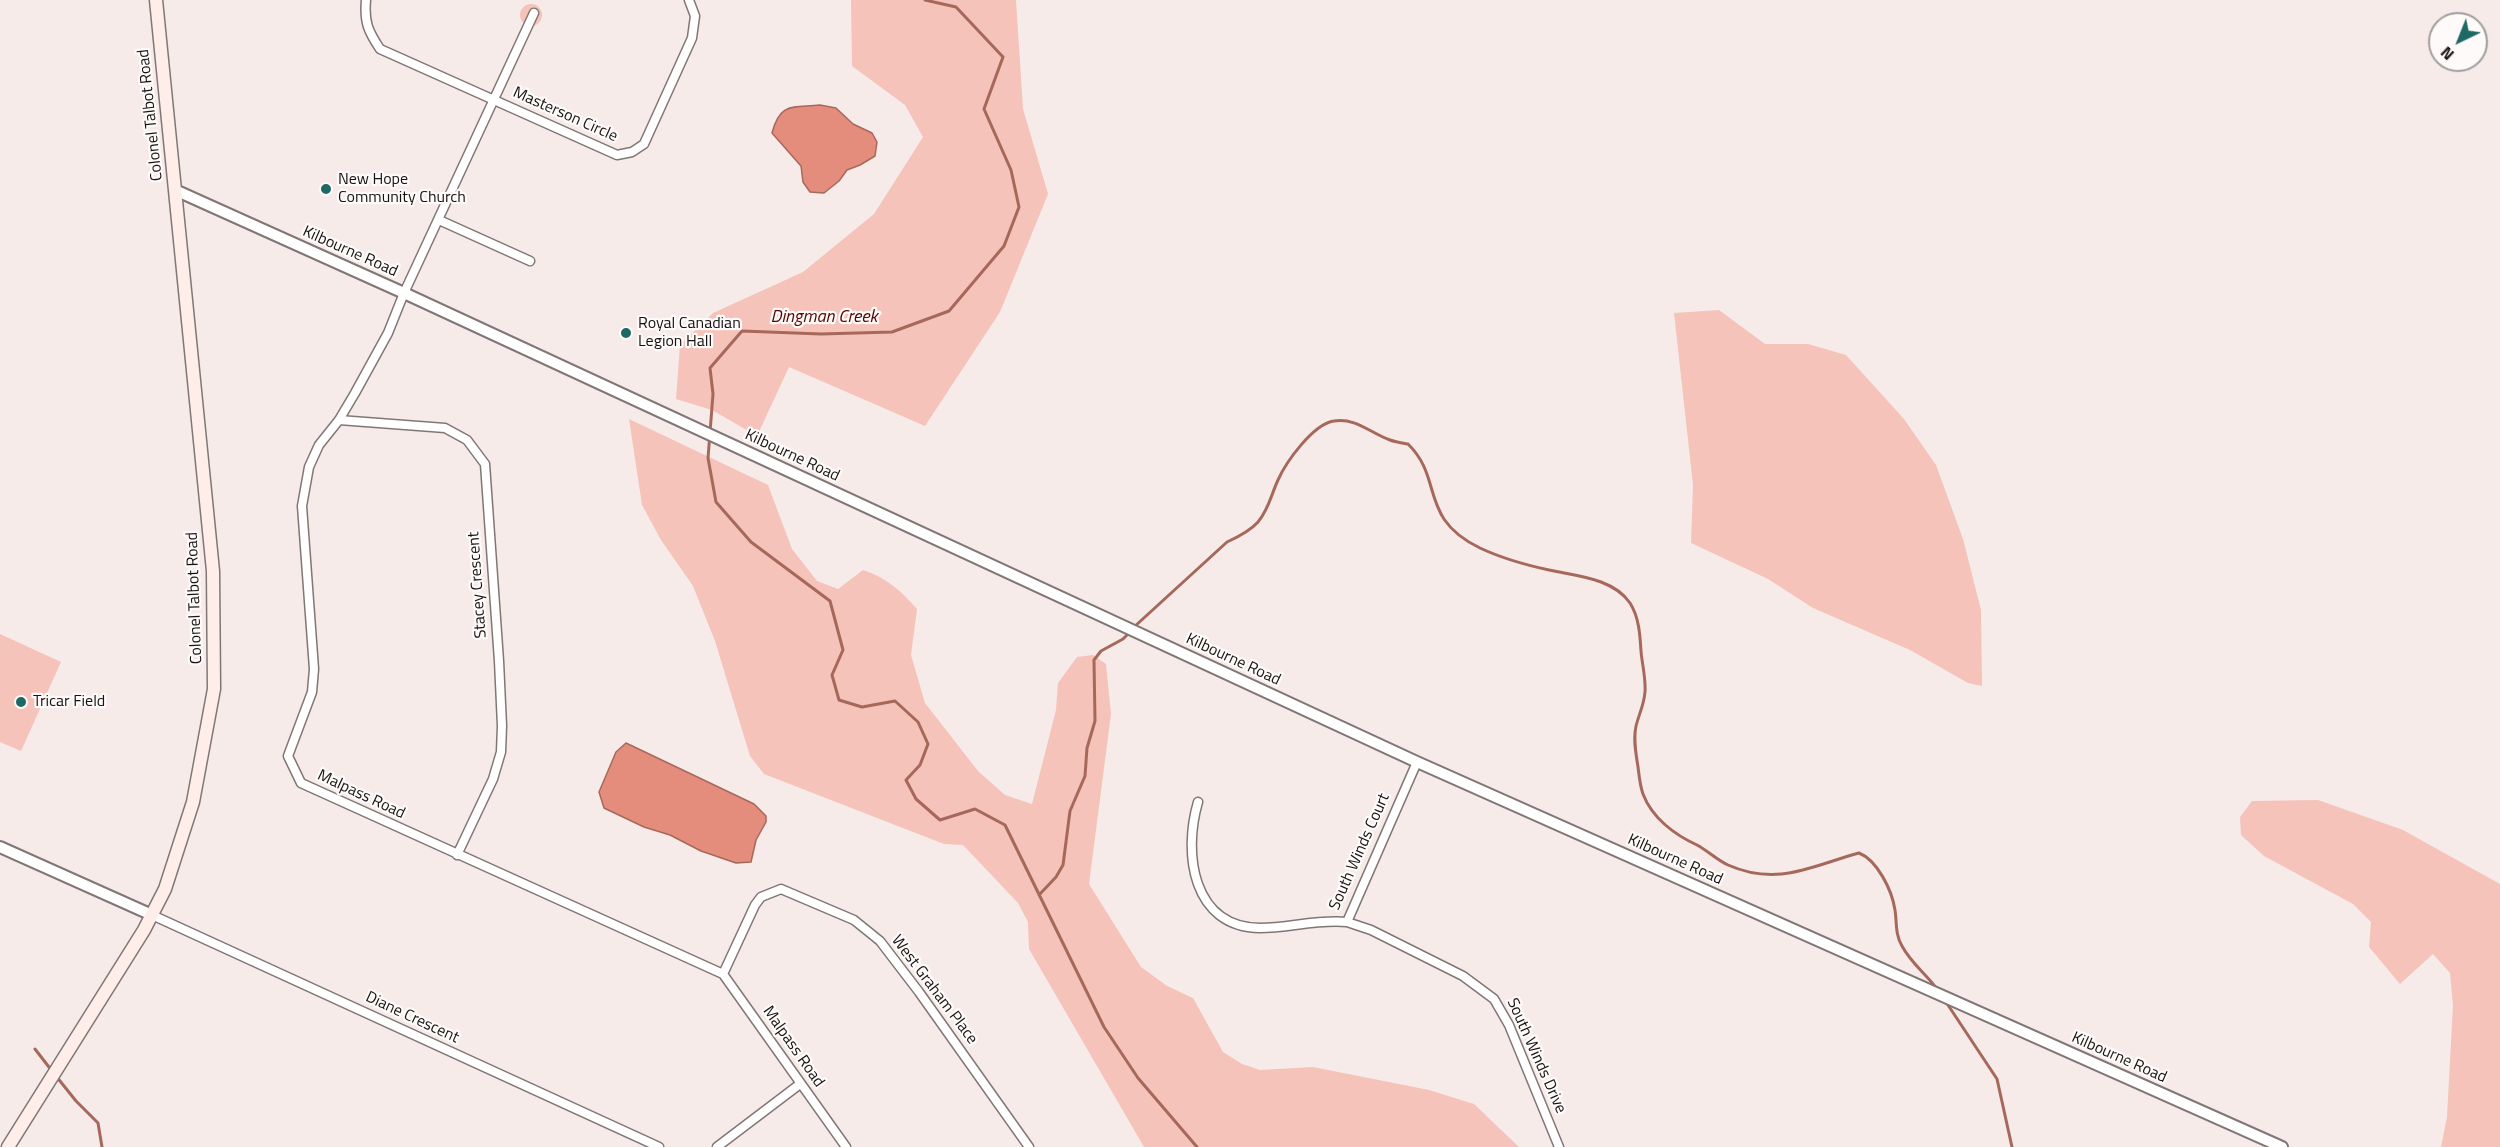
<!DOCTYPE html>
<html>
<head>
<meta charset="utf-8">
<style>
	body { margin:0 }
	#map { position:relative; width:2500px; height:1147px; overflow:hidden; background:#f6ebe9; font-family:"Titillium Web",sans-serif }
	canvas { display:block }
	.north { position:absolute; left:2428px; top:12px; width:60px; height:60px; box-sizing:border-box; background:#fefaf9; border:2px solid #a19e9d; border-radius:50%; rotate:223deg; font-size:16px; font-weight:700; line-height:24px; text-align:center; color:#161312 }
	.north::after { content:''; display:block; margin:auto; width:21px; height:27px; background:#1d6965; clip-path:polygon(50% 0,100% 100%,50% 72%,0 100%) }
</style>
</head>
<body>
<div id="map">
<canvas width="2500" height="1147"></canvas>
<div class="north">N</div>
</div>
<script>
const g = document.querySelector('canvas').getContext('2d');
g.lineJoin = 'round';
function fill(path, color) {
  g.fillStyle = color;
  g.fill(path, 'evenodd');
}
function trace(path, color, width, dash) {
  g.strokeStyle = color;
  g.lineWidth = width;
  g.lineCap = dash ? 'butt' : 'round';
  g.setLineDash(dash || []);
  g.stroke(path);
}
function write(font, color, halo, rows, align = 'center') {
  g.font = font + ' "Titillium Web",sans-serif';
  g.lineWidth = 4.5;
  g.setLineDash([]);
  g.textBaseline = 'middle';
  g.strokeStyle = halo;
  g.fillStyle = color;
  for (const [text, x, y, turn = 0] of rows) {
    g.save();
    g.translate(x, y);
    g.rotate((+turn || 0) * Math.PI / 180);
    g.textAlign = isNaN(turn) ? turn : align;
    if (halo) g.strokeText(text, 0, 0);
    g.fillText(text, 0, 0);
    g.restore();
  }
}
fill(new Path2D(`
	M 851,0 L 1016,0 L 1023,109 L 1048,194 L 1000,312 L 925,426 L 789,367 L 757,436 L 712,410 L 676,399 L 680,345 L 713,313 L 803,272 L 874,214 L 923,137 L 905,105 L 852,66 Z
	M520 15a11 11 0 1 1 22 0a11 11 0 1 1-22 0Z
	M 1719,310 L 1765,344 L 1808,344 L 1846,355 L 1904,419 L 1936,465 L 1963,539 L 1981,610 L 1982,686 L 1968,683 L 1910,650 L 1813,608 L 1768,579 L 1691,543 L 1693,485 L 1674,313 Z
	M 629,419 L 768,485 L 792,549 L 817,581 L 838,589 L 863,570 C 886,577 901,591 917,609 L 911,655 L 925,703 L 978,771 L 1005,795 L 1032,804 L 1056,710 L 1058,683 L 1077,657 L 1093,655 L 1106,664 L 1111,714 L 1089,884 L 1141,967 L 1167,986 L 1193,998 L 1223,1052 L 1242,1064 L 1260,1070 L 1313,1067 L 1429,1090 L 1474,1104 L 1519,1147 L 1144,1147 L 1029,949 L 1028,922 L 1018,903 L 963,845 L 944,844 L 764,774 L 750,756 L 715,641 L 693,586 L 661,540 L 642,505 Z
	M 0,634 L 61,662 L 21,751 L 0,742 Z
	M 2318,800 L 2403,830 L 2500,884 L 2500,1147 L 2441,1147 L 2447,1117 L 2453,1005 L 2450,973 L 2433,954 L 2400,984 L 2369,947 L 2371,922 L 2353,904 L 2264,856 L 2241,835 L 2240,817 L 2252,801 Z`), '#f5c3b9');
const water = new Path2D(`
	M 820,105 L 836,108 L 853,124 L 872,133 L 877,142 L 875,156 L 860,165 L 847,170 L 839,181 L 824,193 L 810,192 L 803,182 L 801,166 L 772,133 C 780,102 792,108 820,105 Z
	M 626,743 L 754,804 L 766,816 L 766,822 L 756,840 L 751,862 L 736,863 L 701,851 L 670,835 L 644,827 L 604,808 L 599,792 L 616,752 Z`);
fill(water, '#e58d7c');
trace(water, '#a7685c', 1.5);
trace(new Path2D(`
	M 925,0 L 956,7 L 1003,57 L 984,109 L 1011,170 L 1019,207 L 1004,246 L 949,311 L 892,332 L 821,334 L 742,331 L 710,368 L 713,394 L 708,458 L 716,502 L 751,542 L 830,601 L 843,650 L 832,675 L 839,700 L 862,707 L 895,701 L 918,722 L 928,744 L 920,765 L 906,780 L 916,799 L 940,820 L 975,809 L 1005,825 L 1104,1027 L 1138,1078 L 1197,1147
	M 1134,627 L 1227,542 C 1238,537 1250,531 1258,522 C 1269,509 1271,495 1278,480 C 1286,462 1313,424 1334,421 C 1355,417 1372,434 1390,440 C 1395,442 1402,443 1408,444 C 1444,479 1418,518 1480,548 C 1501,558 1526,565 1549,570 C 1576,576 1613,578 1630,603 C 1639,617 1640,635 1641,651 C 1642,664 1646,678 1645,692 C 1644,705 1639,714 1636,726 C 1633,739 1636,754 1638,767 C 1639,775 1640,786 1643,794 C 1652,818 1675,835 1697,845 C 1708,851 1717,860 1728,865 C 1778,887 1811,866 1859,853 C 1877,860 1892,890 1895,910 C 1897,923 1895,934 1902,946 C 1911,963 1926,974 1937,989
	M 1039,895 L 1056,877 L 1063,865 L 1070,811 L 1085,776 L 1087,748 L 1095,721 L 1094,660 L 1101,651 L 1123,639 L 1130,632
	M 1946,1002 L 1997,1079 L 2012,1147
	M 35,1049 L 52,1071
	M 56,1076 L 76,1101 L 98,1123 L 102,1147`), '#a7685c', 3);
const minor = new Path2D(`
	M 366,0 C 364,22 368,31 380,49 L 617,155 L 632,152 L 644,144 L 692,38 L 695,16 L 689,0
	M 534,13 L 404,293 L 388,333 L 355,393 L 339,420 L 319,445 L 309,467 L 302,506 L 314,669 L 312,692 L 288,756 L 301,783 L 723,974 L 846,1147
	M 439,220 L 530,261
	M 339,420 L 445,428 L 467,440 L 485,464 L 499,661 L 502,726 L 501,752 L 493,779 L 457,855
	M 1198,802 C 1183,853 1192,927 1260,928 C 1289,928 1317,919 1347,922 L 1417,762
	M 152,915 L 659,1147
	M 1347,922 L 1371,930 L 1463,976 L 1494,999 L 1509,1025 L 1559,1147
	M 723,974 L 755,905 L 761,897 L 781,889 L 854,920 L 880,941 L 919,992 L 1029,1147
	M 717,1147 L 800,1084`);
const tertiary = new Path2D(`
	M 175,190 L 404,293 L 1417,762 L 2282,1147
	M 0,847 L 152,915`);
const secondary = new Path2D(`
	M 8,1147 L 144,930 L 165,889 L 193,802 L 214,689 L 213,571 L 156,0`);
trace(minor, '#807775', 11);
trace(tertiary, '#807775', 14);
trace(secondary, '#807775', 15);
trace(minor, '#fff', 8);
trace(tertiary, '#fff', 10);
trace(secondary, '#feede9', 12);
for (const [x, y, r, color] of [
	[326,189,6,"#1d6965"],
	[626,333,6,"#1d6965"],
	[21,702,6,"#1d6965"]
]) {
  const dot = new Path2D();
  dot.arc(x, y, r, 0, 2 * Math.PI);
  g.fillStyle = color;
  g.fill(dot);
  trace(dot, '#fefaf9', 2);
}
write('16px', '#161312', '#fefaf9', [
	["Colonel Talbot Road",151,115,-96],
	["Masterson Circle",565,115,24],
	["Kilbourne Road",350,252,24],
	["Kilbourne Road",792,456,25],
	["Stacey Crescent",478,585,-94],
	["Colonel Talbot Road",195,598,-92],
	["Kilbourne Road",1233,660,25],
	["Malpass Road",361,795,25],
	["South Winds Court",1360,852,-66],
	["Kilbourne Road",1675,860,24],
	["West Graham Place",934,990,53],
	["Diane Crescent",412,1018,25],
	["Malpass Road",793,1047,55],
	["South Winds Drive",1536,1056,66],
	["Kilbourne Road",2119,1058,24]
]);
write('16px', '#161312', '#fefaf9', [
	["New Hope",338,180],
	["Community Church",338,198],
	["Royal Canadian",638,324],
	["Legion Hall",638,342],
	["Tricar Field",33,702]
], 'left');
write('italic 18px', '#570700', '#fefaf9', [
	["Dingman Creek",824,318]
]);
</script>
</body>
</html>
